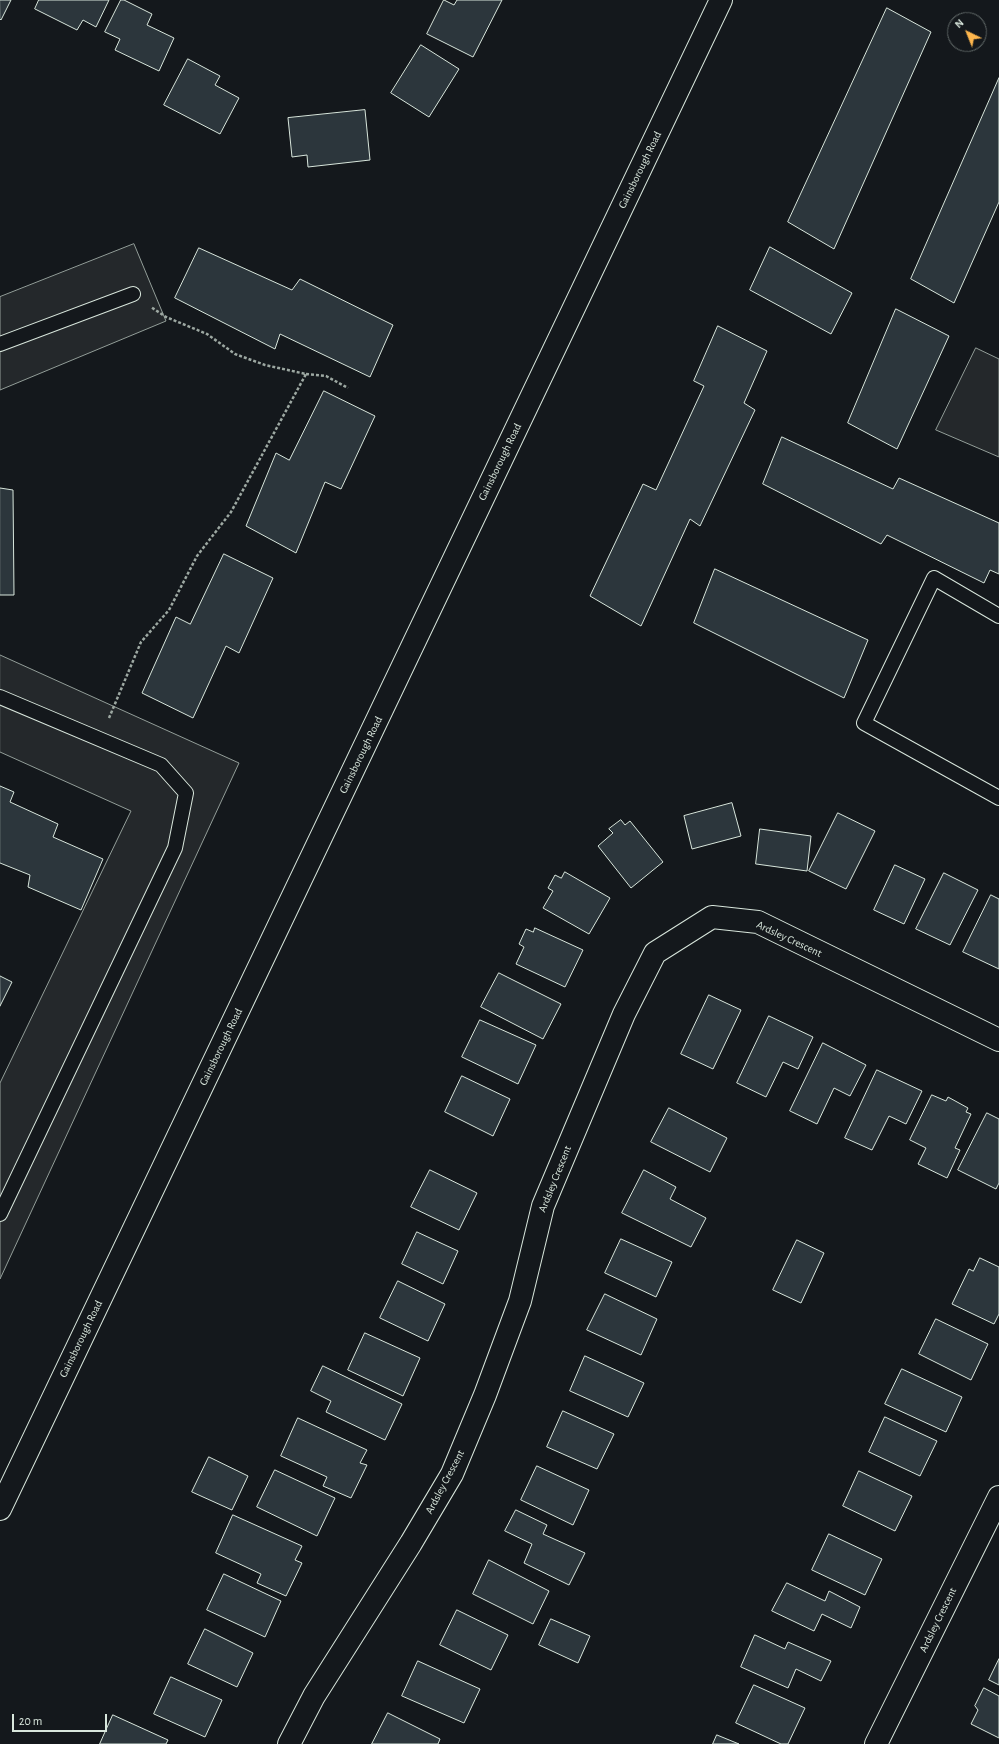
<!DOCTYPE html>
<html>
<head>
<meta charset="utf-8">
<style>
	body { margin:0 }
	#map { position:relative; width:999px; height:1744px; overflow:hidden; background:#14181c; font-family:"Alegreya Sans",sans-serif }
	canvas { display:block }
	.north { position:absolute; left:947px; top:12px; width:40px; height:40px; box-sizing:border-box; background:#14181c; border:1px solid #626a69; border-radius:50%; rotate:317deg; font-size:11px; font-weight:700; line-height:16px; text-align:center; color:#d8e6dc }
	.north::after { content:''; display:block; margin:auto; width:14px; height:18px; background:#ffb74d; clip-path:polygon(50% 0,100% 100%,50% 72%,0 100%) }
	.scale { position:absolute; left:12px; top:1714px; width:95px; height:18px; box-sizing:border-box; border:2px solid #d8e6dc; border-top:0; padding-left:5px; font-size:12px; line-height:14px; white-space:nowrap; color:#d8e6dc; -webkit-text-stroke:3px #14181c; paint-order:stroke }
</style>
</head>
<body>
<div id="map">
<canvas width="999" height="1744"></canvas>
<div class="north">N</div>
<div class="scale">20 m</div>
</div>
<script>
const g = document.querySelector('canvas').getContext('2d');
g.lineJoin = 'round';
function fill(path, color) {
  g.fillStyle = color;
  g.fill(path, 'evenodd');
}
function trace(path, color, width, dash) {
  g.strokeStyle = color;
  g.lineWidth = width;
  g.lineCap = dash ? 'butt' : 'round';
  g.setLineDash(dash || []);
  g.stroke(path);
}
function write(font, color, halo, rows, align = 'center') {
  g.font = font + ' "Alegreya Sans",sans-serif';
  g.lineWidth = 3;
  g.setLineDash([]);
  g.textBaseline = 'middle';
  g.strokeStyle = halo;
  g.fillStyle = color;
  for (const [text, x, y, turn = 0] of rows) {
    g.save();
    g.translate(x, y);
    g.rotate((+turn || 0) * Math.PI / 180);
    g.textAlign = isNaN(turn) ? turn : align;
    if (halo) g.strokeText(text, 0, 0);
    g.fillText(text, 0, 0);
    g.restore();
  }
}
const parking = new Path2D(`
	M 134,244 L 166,321 L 0,390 L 0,297 Z
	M 976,348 L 999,359 L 999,457 L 936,430 Z
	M 0,655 L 239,763 L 0,1279 L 0,1083 L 131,811 L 0,752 Z`);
fill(parking, '#24282b');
trace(parking, '#939e99', 1);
const building = new Path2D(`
	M 0,0 L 11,0 L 1,20 L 0,19 Z
	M 39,0 L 109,0 L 96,27 L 83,20 L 77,30 L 35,9 Z
	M 121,0 L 124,0 L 152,14 L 147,25 L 174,38 L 159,71 L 115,50 L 120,39 L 105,32 Z
	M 444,0 L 454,5 L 457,0 L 502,0 L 473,57 L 427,34 Z
	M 887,8 L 931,32 L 834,249 L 788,222 Z
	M 421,45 L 459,69 L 429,117 L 391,93 Z
	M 188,59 L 220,76 L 215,85 L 239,98 L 220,134 L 164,105 Z
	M 999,78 L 999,202 L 954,303 L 911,279 Z
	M 365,110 L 370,160 L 308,167 L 307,155 L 292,157 L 288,118 Z
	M 770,247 L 852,293 L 831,334 L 750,290 Z
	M 199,248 L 292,290 L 300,279 L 393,325 L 370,377 L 280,334 L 275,349 L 175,298 Z
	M 896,309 L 949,336 L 897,449 L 848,423 Z
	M 718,326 L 767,351 L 744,403 L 755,410 L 700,526 L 690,519 L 641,626 L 590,596 L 643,484 L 656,490 L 704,386 L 694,381 Z
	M 324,391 L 375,416 L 341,489 L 325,482 L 296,553 L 246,526 L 276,453 L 289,460 Z
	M 782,437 L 893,489 L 899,478 L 999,523 L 999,574 L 990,570 L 984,583 L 887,535 L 881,544 L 763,484 Z
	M 0,488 L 13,490 L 14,595 L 0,595 Z
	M 224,554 L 273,578 L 239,653 L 226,646 L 193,718 L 142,693 L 176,617 L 190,624 Z
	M 715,569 L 868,640 L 844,698 L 694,623 Z
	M 0,786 L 14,792 L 10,802 L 58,824 L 53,837 L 103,859 L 81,910 L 28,887 L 30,875 L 0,863 Z
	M 732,803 L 741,836 L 692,849 L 684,816 Z
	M 838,813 L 875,831 L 846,889 L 809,871 Z
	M 621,820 L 625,825 L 630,821 L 663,862 L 631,888 L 598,846 L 613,833 L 609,829 Z
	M 760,829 L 811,836 L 807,871 L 756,864 Z
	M 895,865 L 925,879 L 904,924 L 874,910 Z
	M 565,872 L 610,898 L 589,934 L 543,908 L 553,891 L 548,888 L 555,875 L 561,878 Z
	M 944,873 L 978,890 L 950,945 L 916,929 Z
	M 991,895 L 999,899 L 999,969 L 963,952 Z
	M 535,928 L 583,950 L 565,987 L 516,964 L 524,947 L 519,944 L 526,929 L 533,932 Z
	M 499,973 L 561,1004 L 543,1039 L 481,1007 Z
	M 0,976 L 12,982 L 0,1006 Z
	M 709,995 L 741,1010 L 713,1069 L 681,1054 Z
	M 769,1016 L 813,1037 L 798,1069 L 783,1062 L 766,1097 L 737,1083 Z
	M 480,1020 L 536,1045 L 518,1084 L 462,1057 Z
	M 823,1043 L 866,1065 L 850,1096 L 834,1088 L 817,1124 L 790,1111 Z
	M 877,1070 L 922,1091 L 906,1124 L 889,1116 L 872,1150 L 845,1138 Z
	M 462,1076 L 510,1099 L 493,1136 L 445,1112 Z
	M 932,1095 L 946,1101 L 948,1097 L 968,1108 L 966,1112 L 971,1114 L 955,1148 L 960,1150 L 947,1178 L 918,1164 L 926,1148 L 910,1140 Z
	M 669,1108 L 727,1138 L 710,1172 L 651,1142 Z
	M 987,1113 L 999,1119 L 999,1183 L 996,1189 L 958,1170 Z
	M 430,1170 L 477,1193 L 459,1230 L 411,1207 Z
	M 644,1170 L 676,1187 L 670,1199 L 706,1218 L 691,1247 L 622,1213 Z
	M 417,1232 L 458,1251 L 443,1284 L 402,1264 Z
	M 621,1239 L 672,1262 L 656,1297 L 605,1273 Z
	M 797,1240 L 824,1253 L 801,1303 L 773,1290 Z
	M 980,1258 L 999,1267 L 999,1314 L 994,1324 L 952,1304 L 969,1269 L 973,1271 Z
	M 398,1281 L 445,1304 L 428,1341 L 380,1318 Z
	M 605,1294 L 657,1319 L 641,1355 L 587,1330 Z
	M 936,1319 L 988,1344 L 971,1380 L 919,1354 Z
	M 365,1333 L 420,1358 L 403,1396 L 348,1370 Z
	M 585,1356 L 644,1383 L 628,1417 L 570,1391 Z
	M 323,1366 L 402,1404 L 385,1440 L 326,1412 L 331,1401 L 311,1391 Z
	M 902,1369 L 962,1397 L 946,1432 L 885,1404 Z
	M 563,1411 L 614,1434 L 597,1469 L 547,1447 Z
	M 885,1417 L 937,1441 L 920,1476 L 869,1452 Z
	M 298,1418 L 367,1450 L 360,1463 L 367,1465 L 351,1498 L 323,1486 L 327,1477 L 281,1456 Z
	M 209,1457 L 248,1476 L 232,1510 L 192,1492 Z
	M 537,1466 L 589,1490 L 573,1525 L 521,1500 Z
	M 275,1470 L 335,1498 L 317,1536 L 257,1507 Z
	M 859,1471 L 912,1496 L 895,1531 L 843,1506 Z
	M 516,1510 L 547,1525 L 543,1534 L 585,1553 L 569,1585 L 524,1563 L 532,1544 L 505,1531 Z
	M 233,1515 L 302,1546 L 295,1560 L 302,1563 L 286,1596 L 257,1583 L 261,1574 L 216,1553 Z
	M 829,1534 L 882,1559 L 865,1595 L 812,1570 Z
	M 489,1560 L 549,1591 L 533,1624 L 473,1594 Z
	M 224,1574 L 281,1601 L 265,1637 L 207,1610 Z
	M 787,1583 L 825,1601 L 829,1591 L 860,1607 L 851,1628 L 822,1614 L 814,1631 L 772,1611 Z
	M 457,1610 L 508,1635 L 491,1670 L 440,1645 Z
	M 551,1619 L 590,1636 L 578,1663 L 539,1645 Z
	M 205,1629 L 253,1653 L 237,1687 L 188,1664 Z
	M 755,1635 L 785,1649 L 788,1642 L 831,1661 L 821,1681 L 796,1669 L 788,1688 L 741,1667 Z
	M 999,1659 L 999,1685 L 989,1680 Z
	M 418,1661 L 480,1689 L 464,1723 L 402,1696 Z
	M 171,1677 L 222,1700 L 205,1737 L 154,1714 Z
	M 754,1685 L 805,1708 L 788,1744 L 781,1744 L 736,1723 Z
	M 984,1688 L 999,1696 L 999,1738 L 971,1724 L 978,1710 L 975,1706 Z
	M 388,1713 L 440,1739 L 438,1744 L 372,1744 Z
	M 113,1715 L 168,1740 L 166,1744 L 100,1744 Z
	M 717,1735 L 739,1744 L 713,1744 Z`);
fill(building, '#2c363c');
trace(building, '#d8e6dc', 1);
const lane = new Path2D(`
	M 0,344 L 133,294
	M 999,616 L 934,578 L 864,723 L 999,798
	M 0,697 L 161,765 L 186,793 L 175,848 L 0,1214`);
const street = new Path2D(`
	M 289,1744 L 314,1696 L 411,1543 L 452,1474 L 485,1395 L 520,1301 L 543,1206 L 624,1014 L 655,953 L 712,917 L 758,922 L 999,1040
	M 876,1744 L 999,1497`);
const secondary = new Path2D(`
	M 0,1509 L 721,0`);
trace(lane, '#d8e6dc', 16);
trace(street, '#d8e6dc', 24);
trace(secondary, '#d8e6dc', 24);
trace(new Path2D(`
	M 306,374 L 326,376 L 348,388
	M 109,718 L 141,642 L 169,610 L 197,556 L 231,512 L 306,374 L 265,365 L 235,354 L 207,334 L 166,317 L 151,307`), '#9da8a2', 2.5, [3, 2]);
trace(lane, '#14181c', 14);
trace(street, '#14181c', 22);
trace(secondary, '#14181c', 22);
write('11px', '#d8e6dc', '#14181c', [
	["Gainsborough Road",640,170,-64],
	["Gainsborough Road",500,462,-64],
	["Gainsborough Road",361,755,-64],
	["Ardsley Crescent",789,939,25],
	["Gainsborough Road",221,1047,-64],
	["Ardsley Crescent",555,1179,-68],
	["Gainsborough Road",81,1339,-64],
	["Ardsley Crescent",445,1482,-62],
	["Ardsley Crescent",938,1620,-64]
]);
</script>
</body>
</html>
